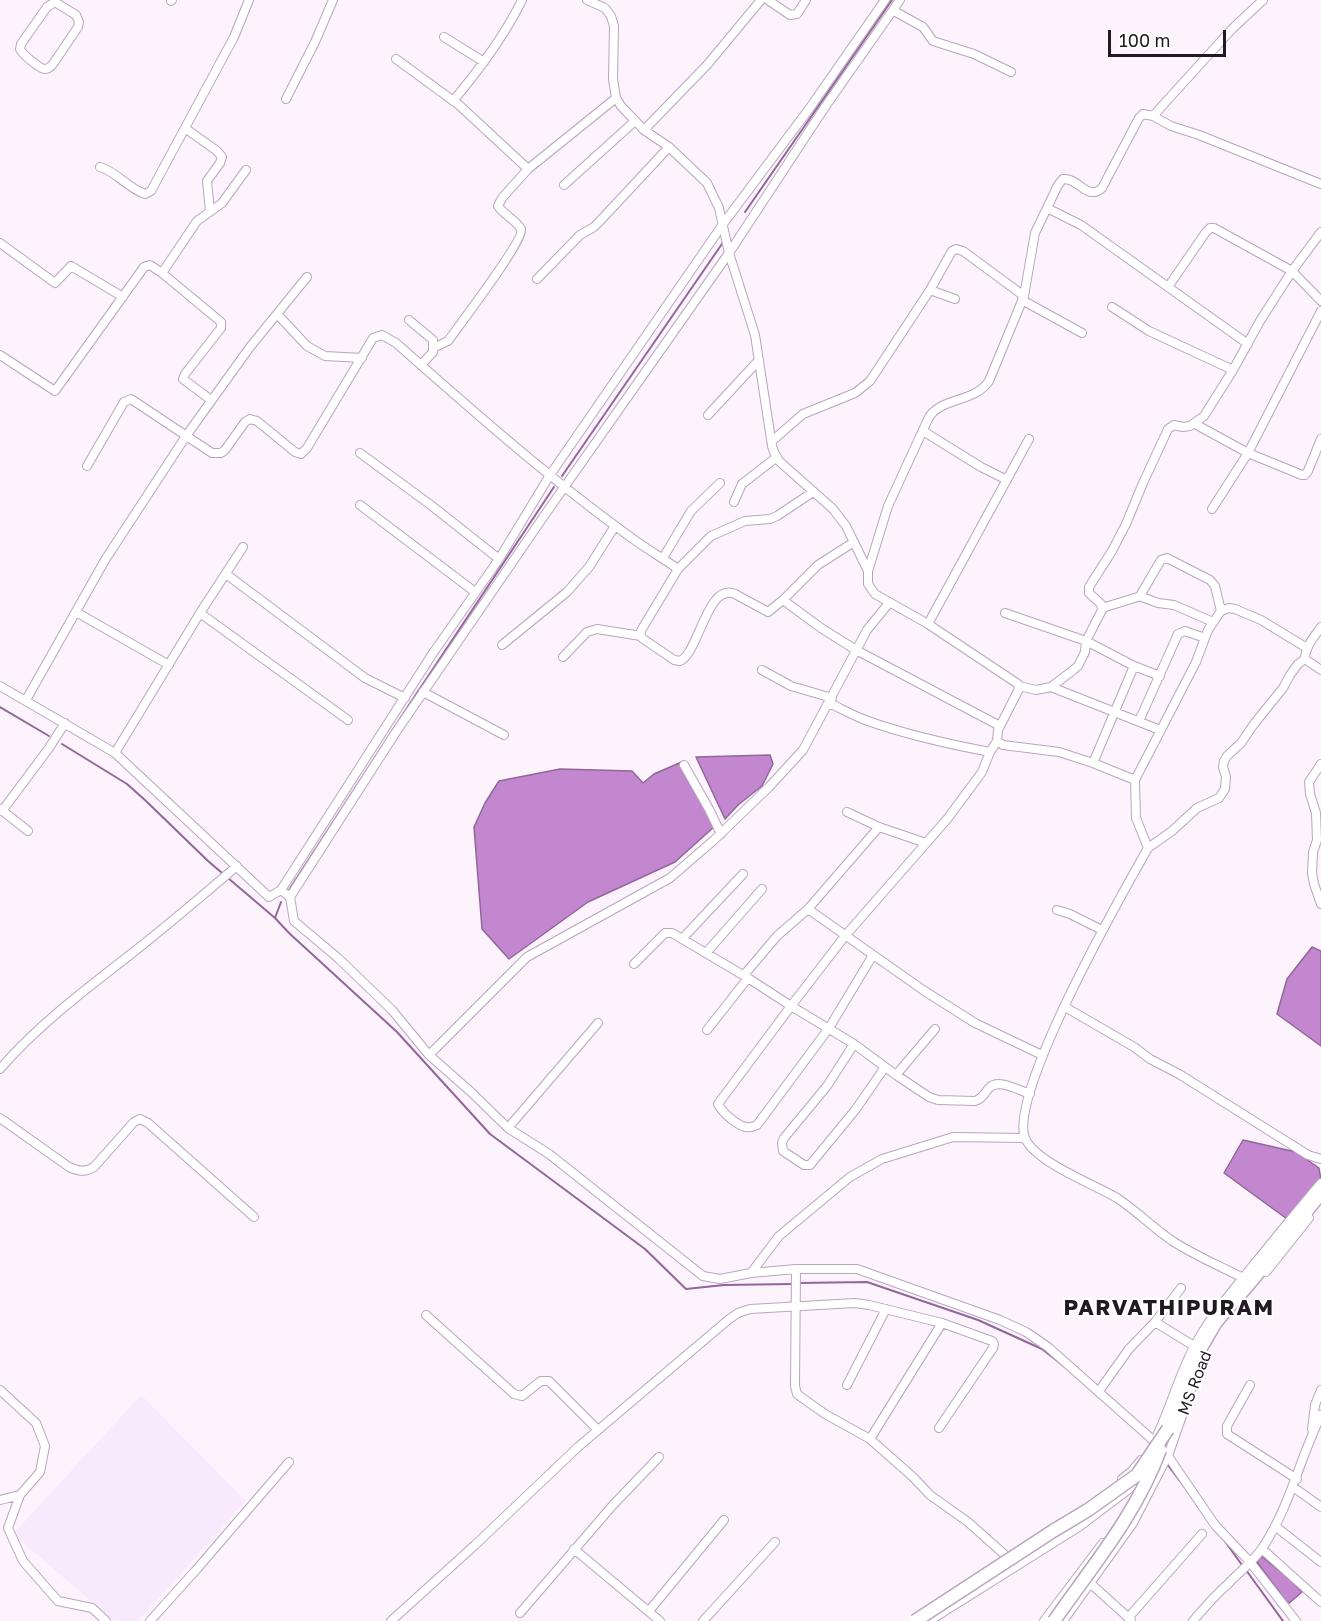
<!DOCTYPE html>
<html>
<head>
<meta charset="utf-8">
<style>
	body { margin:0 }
	#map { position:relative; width:1321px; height:1621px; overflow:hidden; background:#fcf3fd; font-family:"Golos Text",sans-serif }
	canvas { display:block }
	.scale { position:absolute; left:1108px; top:30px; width:118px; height:27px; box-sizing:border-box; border:3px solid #211a23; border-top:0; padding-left:8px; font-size:18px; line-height:21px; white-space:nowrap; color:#211a23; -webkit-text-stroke:4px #fff; paint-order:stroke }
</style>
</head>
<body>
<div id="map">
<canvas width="1321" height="1621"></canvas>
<div class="scale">100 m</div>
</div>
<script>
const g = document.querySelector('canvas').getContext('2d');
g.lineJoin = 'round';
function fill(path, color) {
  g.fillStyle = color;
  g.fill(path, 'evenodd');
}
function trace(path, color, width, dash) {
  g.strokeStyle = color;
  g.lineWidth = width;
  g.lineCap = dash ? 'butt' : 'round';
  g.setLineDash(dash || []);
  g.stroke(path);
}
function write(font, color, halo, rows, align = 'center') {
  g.font = font + ' "Golos Text",sans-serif';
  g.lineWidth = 4.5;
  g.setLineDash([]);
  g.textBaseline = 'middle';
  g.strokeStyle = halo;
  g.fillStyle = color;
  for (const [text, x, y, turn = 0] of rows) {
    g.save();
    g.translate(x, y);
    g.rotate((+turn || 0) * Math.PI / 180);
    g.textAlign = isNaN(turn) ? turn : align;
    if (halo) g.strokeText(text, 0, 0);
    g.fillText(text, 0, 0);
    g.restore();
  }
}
fill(new Path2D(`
	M 141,1395 L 246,1501 L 138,1621 L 114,1621 L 13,1534 Z`), '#f9e9fd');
const water = new Path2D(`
	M 770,755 L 773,764 L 762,786 L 738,805 L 725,819 L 696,757 Z
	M 684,761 L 715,826 L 675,862 L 588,902 L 509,959 L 482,929 L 474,827 L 485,803 L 499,781 L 560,769 L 632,771 L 643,783 L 654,774 Z
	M 1312,947 L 1321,951 L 1321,1046 L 1277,1014 L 1287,979 Z
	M 1243,1140 L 1296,1152 L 1319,1168 L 1321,1180 L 1287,1219 L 1224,1173 Z
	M 1261,1556 L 1290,1579 L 1302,1592 L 1288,1604 L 1257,1562 Z`);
fill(water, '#c287ce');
trace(water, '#92669b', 1.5);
trace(new Path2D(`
	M 745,212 L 892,0
	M 562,476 L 724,241
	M 0,707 L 49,736
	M 62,744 L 127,784 L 146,801 L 208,861 L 275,918 L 289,933 L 397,1032 L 490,1134 L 645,1249 L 686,1289 L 724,1285 L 792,1284
	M 289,890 L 409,705 L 554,487
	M 275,918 L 281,902
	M 798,1283 L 867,1282 L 978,1320 L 1042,1349 L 1065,1367
	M 1167,1464 L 1189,1493
	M 1221,1536 L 1242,1565
	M 1246,1570 L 1283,1621`), '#92669b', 2);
const minor = new Path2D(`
	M 587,0 L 605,8 L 611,16 L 614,26 L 613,79 L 616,98 L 621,106 L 644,130 L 669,147 L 707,183 L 719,208 L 729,253 L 755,335 L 772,446 L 774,452 L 779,461 L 833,509 L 846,526 L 868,571 L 868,584 L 875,594 L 928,624 L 1018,684 L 1019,689 L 998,730 L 997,741 L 1003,745 L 1059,752 L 1093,763 L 1135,780 L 1136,818 L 1148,848 C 1123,892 1004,1101 1026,1140 C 1038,1163 1093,1184 1117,1198 C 1137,1211 1154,1229 1174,1242 C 1196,1256 1220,1266 1243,1278
	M 768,0 L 790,15 L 797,14 L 806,0
	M 171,1 L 172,0
	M 55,2 L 76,15 L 79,22 L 78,27 L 53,64 C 51,66 49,69 45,69 C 40,69 22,54 20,49 C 20,48 21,46 21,44 L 47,7 Z
	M 894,11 L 923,27 L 933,41 L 974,54 L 1011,72
	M 444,37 L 484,62
	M 396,59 L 459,105 L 528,169
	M 286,99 L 315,42 L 333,0
	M 453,101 C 479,70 504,37 522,0
	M 1153,116 L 1232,29 L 1263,0
	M 185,128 L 217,151 L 222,157 L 220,163 L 207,181 L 210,211
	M 644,130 L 707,65 L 761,0
	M 100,167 C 116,171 127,188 145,194 L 151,191 L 234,37 L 249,0
	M 564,185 L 635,121
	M 1047,208 L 1081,225 L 1248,344
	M 1321,232 L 1292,271 L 1321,301
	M 0,243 L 55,283 L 71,266 L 123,297
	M 162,273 L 197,221 L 222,203 L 246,170
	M 537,279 L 580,235 L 594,227 L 599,222 L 669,147
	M 930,290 L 955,299
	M 1022,300 L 1082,333
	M 1112,307 L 1149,331 L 1233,370
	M 277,314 L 307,346 L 325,356 L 362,358
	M 409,320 L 433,340 L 433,352 L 421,365
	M 433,348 L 448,341 C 458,327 525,239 521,229 C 516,220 504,215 498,206 L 502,198 L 528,169 L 616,98
	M 0,355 L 55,391 L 144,267 L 150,265 L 162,273 L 221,322 L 221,328 L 185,374 L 183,379 L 211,400
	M 708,415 L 759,360
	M 1195,424 L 1248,453 L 1302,475 L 1305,475 L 1308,471 L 1321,439
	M 923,431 L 981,467 L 1007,480
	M 772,441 L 803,414 L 855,393 L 870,381 L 930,290 L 952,251 L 956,249 L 963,251 L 1024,296
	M 360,453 L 432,506 L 499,559
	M 87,466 L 124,402 L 131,399 L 212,453 L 221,453 L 225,450 L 245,422 L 250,419 L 257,421 L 295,452 L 301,454 L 307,448 L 373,338 L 382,335 L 396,343 C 474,412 552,481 636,541 C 650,551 664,559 678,569
	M 813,492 L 777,516 L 770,519 L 745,521 L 711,536 L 678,569 L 642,629 L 640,634 L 642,638 L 674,660 L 680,661 C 699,653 707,582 735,594 L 768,612 L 783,600 L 821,628 L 856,650 L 1000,726
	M 734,502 L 742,484 L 777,457
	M 360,505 L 475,592
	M 1212,509 L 1248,453 L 1321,311
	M 663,558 L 691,511 L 720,483
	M 868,571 L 888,506 L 929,417 C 942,397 974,403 989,381 L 1024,296 L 1035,233 L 1058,185 L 1063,179 C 1078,177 1088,202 1102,188 L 1139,118 L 1143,114 L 1153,116 L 1171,126 L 1199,135 L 1321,184
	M 226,574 L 365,678 L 405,698
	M 783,600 L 818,565 L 854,542
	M 1102,608 L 1141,596
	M 76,612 L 169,665
	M 200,613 L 348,720
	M 1005,613 L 1086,641 L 1134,666 L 1160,676
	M 1213,622 L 1174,605 L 1158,603 L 1142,597 L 1141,594 L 1161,560 L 1167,558 L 1210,580 L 1215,586 L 1221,611
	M 928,624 L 1029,439
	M 1321,627 C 1314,637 1305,647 1305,659 L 1321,670
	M 502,645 L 567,592 L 589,567 L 615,526
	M 563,657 L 587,632 L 597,629 L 641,636
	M 762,670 L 791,686 L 832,698
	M 0,686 L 115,753 L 269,897 L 281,890 L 290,897 L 294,921 L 338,958 L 392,1010 L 429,1055 L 471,1092 L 508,1128 L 549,1154 L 703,1276 L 720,1279 L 751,1273 L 796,1269 L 857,1269 L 1000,1320 L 1026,1332 L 1048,1347 L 1154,1441 L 1168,1456 L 1215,1525 L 1250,1562 L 1296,1621
	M 1019,686 L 1036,690 L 1051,687 L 1072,671 L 1078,666 L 1085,652 L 1086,641 L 1102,610 L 1101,604 L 1089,593 L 1089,587 L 1112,551 L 1126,524 L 1143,483 L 1168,429 L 1174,425 L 1183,427 L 1190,426 L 1204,416 L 1233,370 L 1260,321 L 1292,271 L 1214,228 L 1210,228 L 1206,232 L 1168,287
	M 1051,687 L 1160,730
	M 423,692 L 504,735
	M 26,700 L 105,560 L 186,436 L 250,347 L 307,277
	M 829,703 C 842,709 854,716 868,721 C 907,735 948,744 990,752 L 997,741
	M 1139,721 L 1178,634 L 1185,631 L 1205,638
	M 115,753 L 200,613 L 243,547
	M 1093,763 L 1134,666
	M 1321,764 L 1309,782 L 1310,794 L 1316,813 L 1317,840 L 1313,852 L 1312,873 L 1314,884 L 1321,904
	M 684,765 L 709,809 L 721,834
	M 1135,780 L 1196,662 L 1208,630 L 1221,611 L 1229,608 L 1235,609 L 1261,620 L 1307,648
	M 0,809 L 28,831
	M 2,811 L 49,748 L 65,723
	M 847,812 L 879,827 L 926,843
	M 1148,848 L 1172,831 L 1197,808 L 1219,798 L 1225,789 L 1226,777 L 1223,767 L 1224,761 L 1227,756 L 1241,743 L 1254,724 L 1283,688 L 1290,675 L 1298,664 L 1305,659
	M 281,890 L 433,653 L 499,559 L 550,475 L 723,224 L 809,109 L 885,0
	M 290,897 L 396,732 L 544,516 L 729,253 L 825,107 L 900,0
	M 808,909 L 923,990 L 975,1023 L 1042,1055
	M 1057,910 L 1070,914 L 1102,930
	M 682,939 L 743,874
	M 706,953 L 762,889
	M 873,955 L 829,1028 L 757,1125 C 752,1127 751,1128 746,1127 C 736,1125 722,1112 718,1104 L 791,1006 L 845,936 L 948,818 L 982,772 L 990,752
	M 634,964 L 665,933 L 672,933 L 748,978 L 791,1006 L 854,1044 L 896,1075 L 929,1097 L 938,1100 L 975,1101 C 982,1099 984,1094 989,1088 C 998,1078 1018,1090 1030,1094
	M 744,975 L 777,936 L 808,909 L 879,827
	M 1065,1007 L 1134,1047 L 1150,1059 L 1179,1074 L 1308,1155 L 1321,1159
	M 707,1030 L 748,978
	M 854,1044 L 827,1086 L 784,1138 L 782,1143 L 783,1151 L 804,1165 L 810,1165 L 856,1109 L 885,1067
	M 429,1055 L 527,957 L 670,878 L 714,840 L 769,787 L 803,750 L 867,630 L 889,603
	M 0,1069 C 38,1025 85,990 131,954 C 167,926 202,896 237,866
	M 896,1075 L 935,1029
	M 0,1118 L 69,1167 C 79,1171 84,1173 94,1167 L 134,1122 L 140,1119 L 148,1123 L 254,1217
	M 508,1128 L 598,1023
	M 796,1269 L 795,1386 L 797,1394 L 801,1397 L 825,1414 L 870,1439 L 913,1477 L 930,1495 L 968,1522 L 1006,1556
	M 1266,1272 L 1309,1218
	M 751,1273 L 779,1236 L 850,1177 L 882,1159 L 953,1137 L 1024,1138
	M 426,1315 L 514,1394 L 522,1396 L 541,1381 L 549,1381 L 598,1430
	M 1155,1322 L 1194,1346
	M 847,1385 L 886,1309
	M 1250,1385 L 1227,1426 L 1227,1434 L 1297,1479
	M 0,1390 L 36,1423 L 45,1446 L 40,1472 L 20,1495 L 8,1528 L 23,1561 L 58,1601 L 92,1608 L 106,1621
	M 1099,1391 L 1129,1349 L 1155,1322 L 1181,1288
	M 1312,1429 L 1315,1405 L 1321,1390
	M 870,1439 L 942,1323
	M 1155,1440 C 1170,1410 1178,1377 1194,1347 C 1209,1318 1231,1293 1251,1268 C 1274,1240 1297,1211 1321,1183
	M 1155,1470 L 1168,1456 L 1203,1355
	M 1122,1479 L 1132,1471 L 1141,1460
	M 1293,1487 L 1321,1507
	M 0,1500 L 20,1495
	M 1275,1526 L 1321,1562
	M 574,1549 L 660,1621
	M 1262,1549 L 1321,1602
	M 1090,1583 L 1131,1620
	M 649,1611 L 724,1520
	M 520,1613 L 613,1505 L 659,1457
	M 1128,1618 L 1202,1534
	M 150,1621 L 196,1570 L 289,1462
	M 391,1621 L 475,1545 L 578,1447 L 728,1320 L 738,1313 L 750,1309 L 855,1303 L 869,1305 L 942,1323 L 992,1341 L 994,1344 L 993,1348 L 939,1428
	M 703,1621 L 775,1542
	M 929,1621 L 1080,1526 L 1145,1477
	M 1044,1621 L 1103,1543
	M 1063,1621 L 1133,1523 L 1164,1463
	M 1193,1621 C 1204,1608 1215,1595 1228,1584 C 1239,1572 1254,1561 1263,1547 C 1290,1506 1300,1458 1321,1415`);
const highway = new Path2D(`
	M 1168,1429 L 1195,1358 L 1216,1322 L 1254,1278 L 1321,1193`);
trace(minor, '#b9a5bd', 10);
trace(highway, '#b9a5bd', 15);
trace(minor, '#fff', 8);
trace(highway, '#fff', 12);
const highwayBridge = new Path2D(`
	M 915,1621 L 1053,1531 L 1088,1510 L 1137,1475 L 1168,1429
	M 1054,1621 C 1093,1565 1136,1515 1160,1450`);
trace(highwayBridge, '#b9a5bd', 15, []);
trace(highwayBridge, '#fff', 12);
write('16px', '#211a23', '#fff', [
	["MS Road",1195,1383,-69]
]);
g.letterSpacing = '1.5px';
write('bold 22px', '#211a23', '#fff', [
	["PARVATHIPURAM",1169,1308]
]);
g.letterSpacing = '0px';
</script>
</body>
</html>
